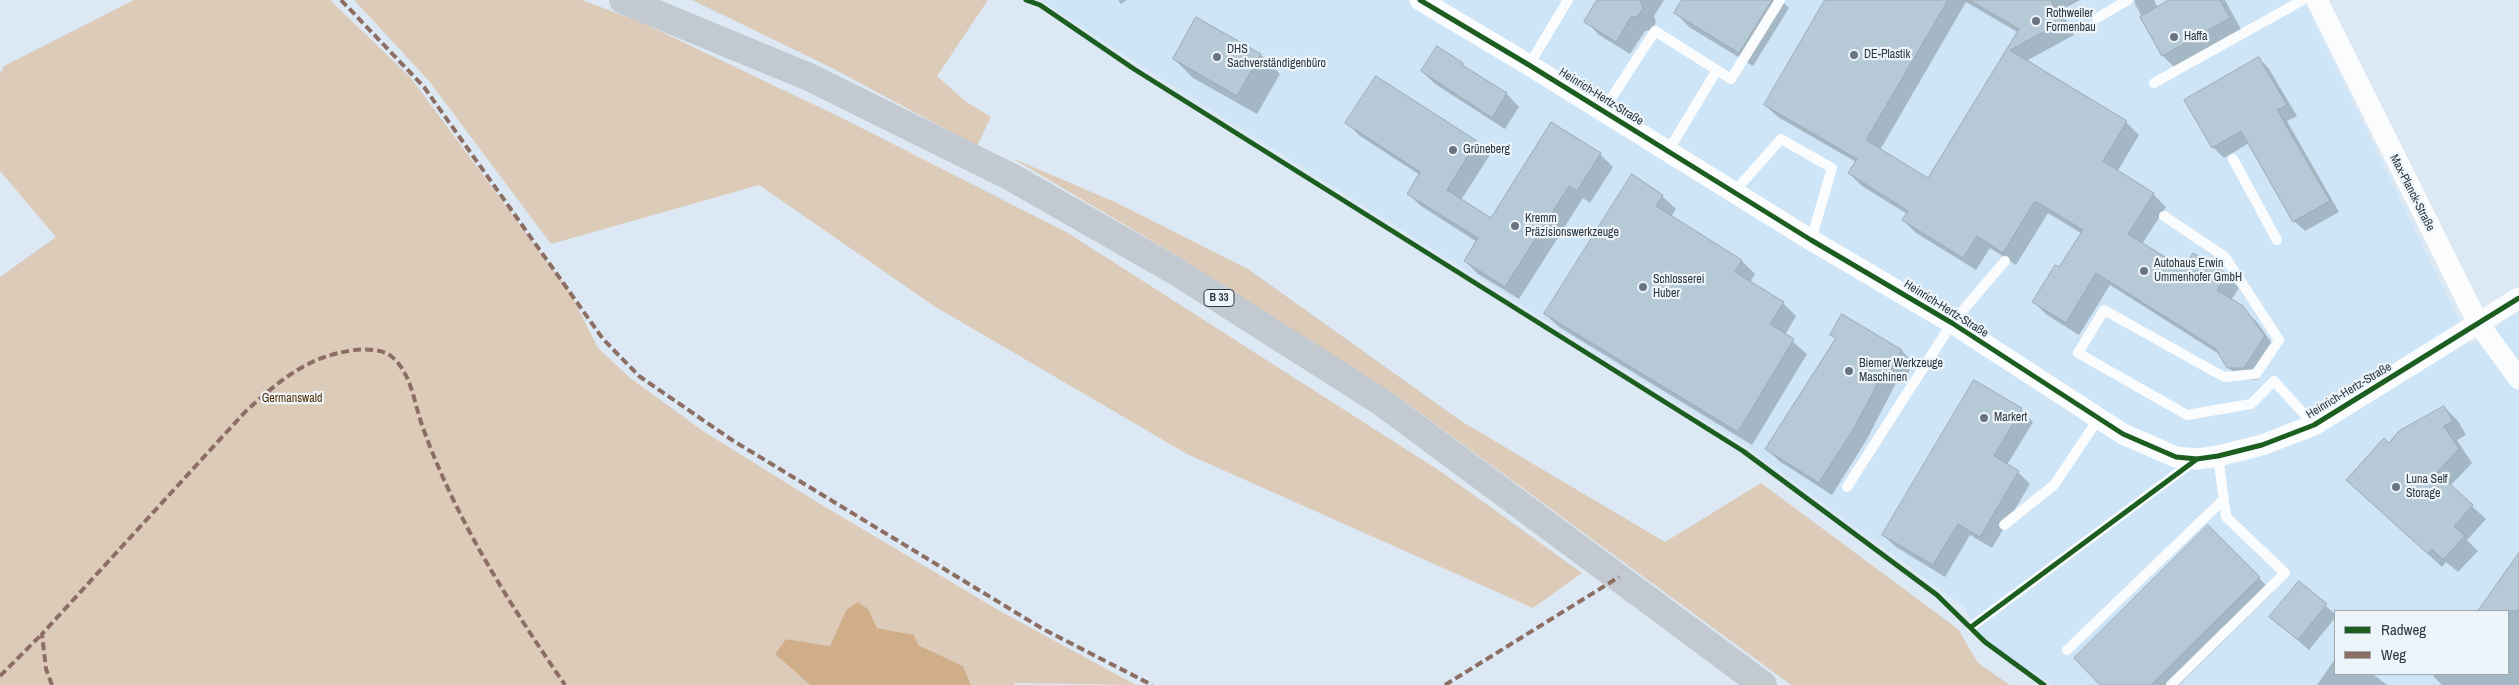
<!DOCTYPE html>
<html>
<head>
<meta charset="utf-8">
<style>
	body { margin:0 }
	#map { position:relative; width:2519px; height:685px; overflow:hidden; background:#dce9f4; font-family:"Archivo Narrow",sans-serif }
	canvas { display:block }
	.legend { position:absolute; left:2334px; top:610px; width:175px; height:65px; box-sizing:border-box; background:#eef5fa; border:1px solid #a0a9b0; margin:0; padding:6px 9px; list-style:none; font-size:15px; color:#2b3741 }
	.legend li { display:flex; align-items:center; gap:10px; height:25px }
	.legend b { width:25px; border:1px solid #a0a9b0 }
</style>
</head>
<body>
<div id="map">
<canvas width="2519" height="685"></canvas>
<ul class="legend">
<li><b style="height:6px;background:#1b5e20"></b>Radweg</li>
<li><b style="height:6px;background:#8d6e63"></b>Weg</li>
</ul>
</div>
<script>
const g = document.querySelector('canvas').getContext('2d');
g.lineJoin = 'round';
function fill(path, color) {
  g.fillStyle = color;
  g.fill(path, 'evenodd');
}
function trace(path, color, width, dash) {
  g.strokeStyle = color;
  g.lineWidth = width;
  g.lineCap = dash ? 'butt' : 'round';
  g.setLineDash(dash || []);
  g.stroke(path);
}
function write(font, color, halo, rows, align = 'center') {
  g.font = font + ' "Archivo Narrow",sans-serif';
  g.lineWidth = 4.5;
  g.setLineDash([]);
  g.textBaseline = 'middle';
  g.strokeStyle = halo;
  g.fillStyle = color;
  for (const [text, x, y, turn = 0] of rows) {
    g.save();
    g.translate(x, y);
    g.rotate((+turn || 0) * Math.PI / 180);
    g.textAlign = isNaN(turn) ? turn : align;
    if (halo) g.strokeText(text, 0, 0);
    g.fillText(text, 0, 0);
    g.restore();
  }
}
fill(new Path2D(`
	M 1041,0 L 2303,0 L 2471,344 L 2519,312 L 2519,685 L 2054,685 L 1983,642 L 1964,607 L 1747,447 L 1135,62 ZM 2335,611 L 2508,611 L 2508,674 L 2335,674 Z`), '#cee5f7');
fill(new Path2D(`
	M 134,0 L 330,0 L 411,78 L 570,292 L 598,348 L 629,377 L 703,431 L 817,502 L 1000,611 L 1136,685 L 1016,683 L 1013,685 L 971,685 L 963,666 L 917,645 L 914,635 L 877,628 L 869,610 L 846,610 L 830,646 L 786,639 L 775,654 L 810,685 L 0,685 L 0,277 L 56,237 L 0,171 L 0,74 L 4,66 Z
	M 354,0 L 582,0 L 643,23 L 844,119 L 1068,233 L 1443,473 L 1582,573 L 1533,608 L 1187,454 L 934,306 L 759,185 L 551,244 L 429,81 Z
	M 692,0 L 988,0 L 937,76 L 965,101 L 991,117 L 977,146 L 832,68 Z
	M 1012,158 L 1115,202 L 1248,269 L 1461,421 L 1665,542 L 1761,483 L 1958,629 L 1978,663 L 2010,685 L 1791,685 L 1393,393 L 1255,309 L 1186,261 Z`), '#ddcbb9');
fill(new Path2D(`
	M 858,602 L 869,610 L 877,628 L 914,635 L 918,645 L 963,666 L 971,685 L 810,685 L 775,654 L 786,639 L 830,646 L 846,610 Z`), '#d0ae89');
fill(new Path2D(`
	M 1118,0 L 1127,0 L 1121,4 Z
	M 1599,0 L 1664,0 L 1654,16 L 1656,22 L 1652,30 L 1645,31 L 1630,54 L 1599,35 L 1586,21 Z
	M 1684,0 L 1781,0 L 1789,8 L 1753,66 L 1689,27 L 1676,13 Z
	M 1826,0 L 2080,0 L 2061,10 L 2074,35 L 2026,61 L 2126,122 L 2139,135 L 2117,172 L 2153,194 L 2166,207 L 2142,244 L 2183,270 L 2226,275 L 2239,288 L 2231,300 L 2256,321 L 2277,350 L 2257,380 L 2241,380 L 2228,367 L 2222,356 L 2110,285 L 2079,335 L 2047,315 L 2034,302 L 2060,269 L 2082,234 L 2048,213 L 2016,265 L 1990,248 L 1976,270 L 1916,233 L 1903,220 L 1907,214 L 1862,186 L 1849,173 L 1856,162 L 1778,117 L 1765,105 ZM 1966,2 L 2019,33 L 1928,180 L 1880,150 Z
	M 2135,0 L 2154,0 L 2158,8 L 2172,0 L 2225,0 L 2242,31 L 2176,69 L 2163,56 L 2135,4 Z
	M 1197,19 L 1261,55 L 1280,74 L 1257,114 L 1193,78 L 1174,59 Z
	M 2259,58 L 2269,69 L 2297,116 L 2287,121 L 2339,212 L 2305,231 L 2294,221 L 2249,143 L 2224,158 L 2213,147 Z
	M 1462,64 L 1470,72 L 1507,94 L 1519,107 L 1505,129 L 1435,84 L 1422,71 Z
	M 1376,78 L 1477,142 L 1490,155 L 1461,200 L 1491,219 L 1600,154 L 1613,167 L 1590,203 L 1583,198 L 1519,299 L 1478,274 L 1465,261 L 1477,242 L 1421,206 L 1408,194 L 1420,175 L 1360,136 L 1347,123 Z
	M 1662,196 L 1676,209 L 1671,217 L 1742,261 L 1755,274 L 1750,283 L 1783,303 L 1796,316 L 1785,335 L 1807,354 L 1752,445 L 1559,327 L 1545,314 Z
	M 1843,316 L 1902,351 L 1914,363 L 1902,384 L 1897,381 L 1867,439 L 1832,495 L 1779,461 L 1767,449 L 1837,340 L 1832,334 Z
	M 2444,407 L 2458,421 L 2466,435 L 2457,440 L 2472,463 L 2450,486 L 2486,519 L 2467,540 L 2478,551 L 2458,572 L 2446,562 L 2442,567 L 2362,493 L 2389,445 Z
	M 2021,409 L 2033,422 L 2007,465 L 2018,472 L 2030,484 L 1992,548 L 1970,535 L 1945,577 L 1896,547 L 1883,535 Z
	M 2208,527 L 2273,592 L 2179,685 L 2102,685 Z
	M 2519,555 L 2519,685 L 2442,685 L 2433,676 L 2435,674 L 2508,674 L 2508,611 L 2479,611 Z
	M 2299,583 L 2335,614 L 2335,618 L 2309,650 L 2271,617 Z
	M 2335,659 L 2335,674 L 2373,674 L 2387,685 L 2317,685 Z`), '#0003');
const building = new Path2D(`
	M 1597,0 L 1640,0 L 1643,8 L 1638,16 L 1631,17 L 1616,42 L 1584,22 Z
	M 1682,0 L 1772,0 L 1739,53 L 1674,13 Z
	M 1825,0 L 1948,0 L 1866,140 L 1928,178 L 2019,29 L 1969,0 L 2051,0 L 2062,22 L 2010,50 L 2127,121 L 2103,161 L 2154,193 L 2128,234 L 2183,268 L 2193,253 L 2227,274 L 2217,290 L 2243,306 L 2265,336 L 2244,368 L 2227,368 L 2216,349 L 2096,273 L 2066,323 L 2032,302 L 2055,265 L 2059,267 L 2083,230 L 2035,201 L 2003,253 L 1977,236 L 1963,258 L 1902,220 L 1908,211 L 1848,173 L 1857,159 L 1764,105 Z
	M 2169,0 L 2220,0 L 2230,18 L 2162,56 L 2140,17 Z
	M 1196,17 L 1261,54 L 1237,96 L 1173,59 Z
	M 1437,46 L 1463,63 L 1462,65 L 1507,93 L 1492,118 L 1421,71 Z
	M 2259,57 L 2287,105 L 2277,110 L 2330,201 L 2293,222 L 2241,131 L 2212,148 L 2184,100 Z
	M 1376,76 L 1477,141 L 1447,190 L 1491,218 L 1551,122 L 1601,153 L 1577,191 L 1569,186 L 1505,287 L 1464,261 L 1478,238 L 1407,194 L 1420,172 L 1345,123 Z
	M 1632,174 L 1663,195 L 1656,206 L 1742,260 L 1735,272 L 1784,302 L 1770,324 L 1794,339 L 1738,432 L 1544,314 Z
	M 1842,314 L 1902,350 L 1889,372 L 1885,370 L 1855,426 L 1819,483 L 1765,449 L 1836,338 L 1830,335 Z
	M 1974,380 L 2022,408 L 1994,456 L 2019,471 L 1980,537 L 1958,524 L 1933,565 L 1882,535 Z
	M 2444,406 L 2453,421 L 2444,426 L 2459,449 L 2437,472 L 2473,505 L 2454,526 L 2465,536 L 2443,560 L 2432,549 L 2428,554 L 2346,480 L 2384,438 L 2389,443 L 2399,431 Z
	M 2208,525 L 2260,577 L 2151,685 L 2100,685 L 2074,658 Z
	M 2519,553 L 2519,611 L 2478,611 Z
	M 2299,581 L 2327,604 L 2298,640 L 2269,617 Z`);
fill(building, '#b6c9d7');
trace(building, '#9faab3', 1);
trace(new Path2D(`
	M 2097,18 L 2128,0
	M 1529,65 L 1568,0
	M 2154,83 L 2303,0
	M 1603,111 L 1655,31 L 1731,79 L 1780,0
	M 1668,151 L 1717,70
	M 2233,159 L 2277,240
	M 1734,192 L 1781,139 L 1832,168 L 1811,240
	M 2164,216 L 2225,257 L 2279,340 L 2256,374 L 2224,377 L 2104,310 L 2078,353 L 2187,415 L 2251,404 L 2274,381 L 2314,425
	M 1847,487 L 1952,323 L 2005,261
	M 2004,525 L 2054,485 L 2099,418
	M 1971,627 L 2194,461
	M 2067,650 L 2224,499
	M 2171,685 L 2285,573 L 2226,517 L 2218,456`), '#fafcfd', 10);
trace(new Path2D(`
	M 1420,0 L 1529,65 L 1811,240 L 1952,323 L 2123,434 L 2176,457 L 2197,459 L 2218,456 L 2262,445 L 2314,425 L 2519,298
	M 2317,0 L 2478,323 L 2519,379`), '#fafcfd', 21);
trace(new Path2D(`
	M 623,0 L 809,77 L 1013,178 L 1177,272 L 1380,401 L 1763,685`), '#c2c9d0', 28);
trace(new Path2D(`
	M 341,0 L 424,87 L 603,339 L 639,376 L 732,440 L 1043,629 L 1152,685
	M 0,676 L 42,634
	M 52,685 L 46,669 L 42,634 L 245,412 C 279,381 307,356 355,350 C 366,349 382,349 391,356 C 412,373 414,404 423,428 C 457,522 509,603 565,685
	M 1445,685 L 1619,577`), '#8d6e63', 4, [8, 4]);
trace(new Path2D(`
	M 1026,0 L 1040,5 L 1134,69 L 1743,451 L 1937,595 L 1985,642 L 2044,685
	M 1420,0 L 1529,65 L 1811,240 L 1952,323 L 2123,434 L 2176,457 L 2197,459 L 2218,456 L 2262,445 L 2314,425 L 2519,298
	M 1971,627 L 2197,459`), '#1b5e20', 5);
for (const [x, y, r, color] of [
	[2036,21,5,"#697580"],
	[2174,37,5,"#697580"],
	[1854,55,5,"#697580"],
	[1217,57,5,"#697580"],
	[1453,150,5,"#697580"],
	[1515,226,5,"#697580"],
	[2144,271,5,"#697580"],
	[1643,287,5,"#697580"],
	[1849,371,5,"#697580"],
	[1984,418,5,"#697580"],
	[2396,487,5,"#697580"]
]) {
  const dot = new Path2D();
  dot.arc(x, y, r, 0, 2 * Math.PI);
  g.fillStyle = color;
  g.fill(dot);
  trace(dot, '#eef5fa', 2);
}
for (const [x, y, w] of [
	[1219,298,30]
]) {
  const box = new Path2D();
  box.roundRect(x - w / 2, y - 8.5, w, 17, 4);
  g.fillStyle = '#eef5fa';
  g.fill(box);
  trace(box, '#2b3741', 1);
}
write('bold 11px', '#2b3741', null, [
	["B 33",1219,298]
]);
write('12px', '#2b3741', '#eef5fa', [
	["Rothweiler",2046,14],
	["Formenbau",2046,28],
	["Haffa",2184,37],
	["DHS",1227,50],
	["Sachverständigenbüro",1227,64],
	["DE-Plastik",1864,55],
	["Grüneberg",1463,150],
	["Kremm",1525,219],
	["Präzisionswerkzeuge",1525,233],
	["Autohaus Erwin",2154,264],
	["Ummenhofer GmbH",2154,278],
	["Schlosserei",1653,280],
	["Huber",1653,294],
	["Biemer Werkzeuge",1859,364],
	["Maschinen",1859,378],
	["Markert",1994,418],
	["Luna Self",2406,480],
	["Storage",2406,494]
], 'left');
write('12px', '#2b3741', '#eef5fa', [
	["Heinrich-Hertz-Straße",1601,97,32],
	["Max-Planck-Straße",2412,193,63],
	["Heinrich-Hertz-Straße",1946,309,32],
	["Heinrich-Hertz-Straße",2349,391,-31]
]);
write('12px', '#553000', '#eef5fa', [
	["Germanswald",292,399]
]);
</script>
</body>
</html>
